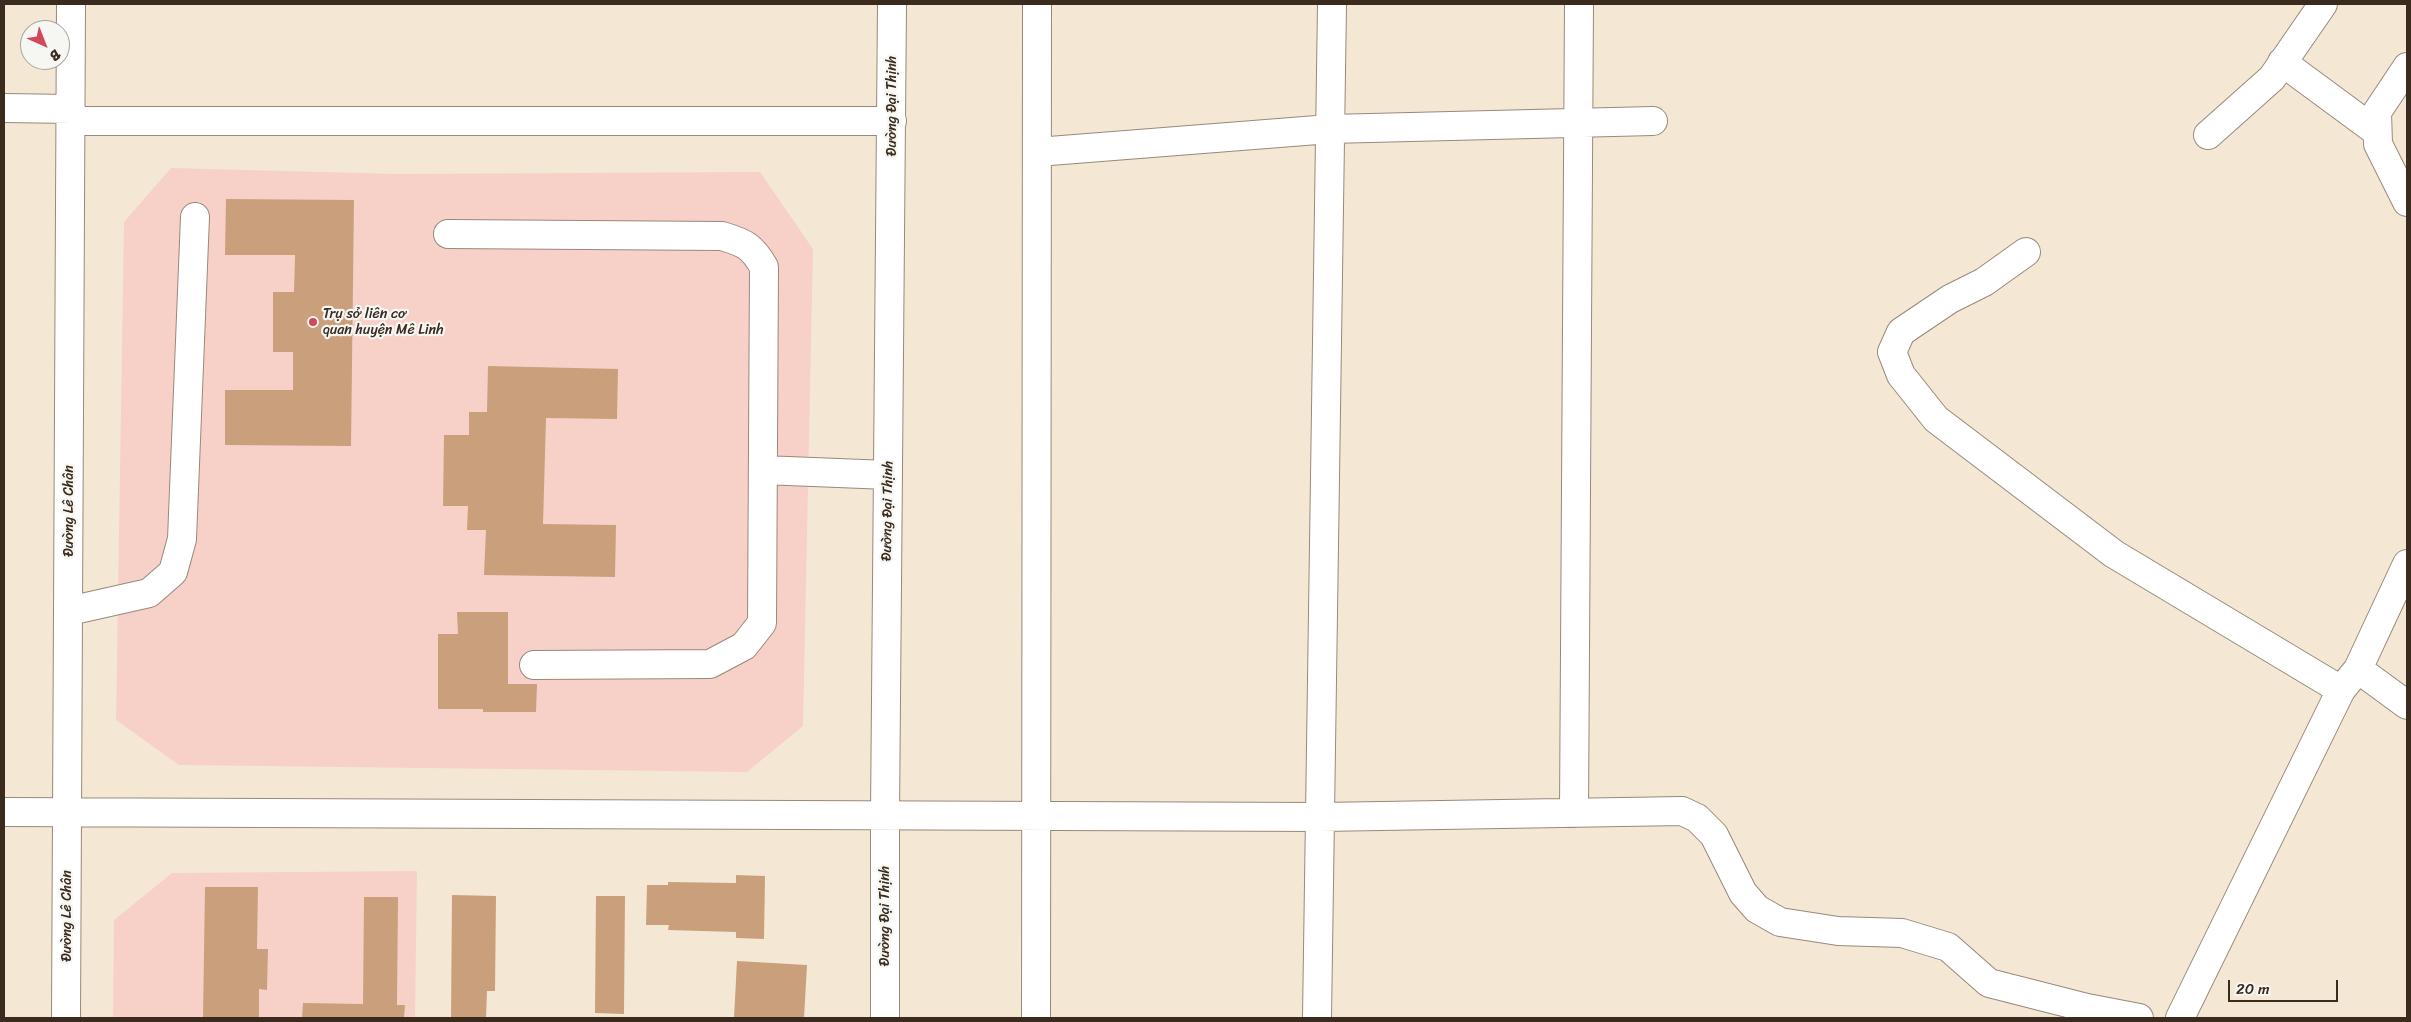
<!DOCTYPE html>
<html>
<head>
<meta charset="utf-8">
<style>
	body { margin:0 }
	#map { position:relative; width:2411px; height:1022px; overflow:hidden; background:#f4e8d5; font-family:Sriracha,sans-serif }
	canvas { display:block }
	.frame { position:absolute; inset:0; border:5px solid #3b2a1e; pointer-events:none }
	.north { position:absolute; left:20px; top:20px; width:50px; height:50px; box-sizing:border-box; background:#f6f6f2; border:1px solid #aba49d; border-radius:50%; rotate:136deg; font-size:14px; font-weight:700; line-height:20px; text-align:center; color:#3b2a1e }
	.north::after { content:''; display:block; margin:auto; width:18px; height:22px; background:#d1495b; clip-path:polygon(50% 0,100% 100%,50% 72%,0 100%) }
	.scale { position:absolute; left:2228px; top:980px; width:110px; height:22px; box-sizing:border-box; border:2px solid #3b2a1e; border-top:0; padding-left:6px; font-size:15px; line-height:18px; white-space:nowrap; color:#3b2a1e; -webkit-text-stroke:4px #f6f6f2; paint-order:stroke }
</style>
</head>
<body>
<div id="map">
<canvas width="2411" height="1022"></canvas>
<div class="frame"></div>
<div class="north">B</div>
<div class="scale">20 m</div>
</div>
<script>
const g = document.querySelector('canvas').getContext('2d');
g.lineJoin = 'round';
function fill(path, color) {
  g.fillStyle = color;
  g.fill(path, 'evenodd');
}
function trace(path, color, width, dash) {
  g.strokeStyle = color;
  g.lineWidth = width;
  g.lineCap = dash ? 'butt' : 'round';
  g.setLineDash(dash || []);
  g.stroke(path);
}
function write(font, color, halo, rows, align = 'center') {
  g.font = font + ' Sriracha,sans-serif';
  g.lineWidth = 4.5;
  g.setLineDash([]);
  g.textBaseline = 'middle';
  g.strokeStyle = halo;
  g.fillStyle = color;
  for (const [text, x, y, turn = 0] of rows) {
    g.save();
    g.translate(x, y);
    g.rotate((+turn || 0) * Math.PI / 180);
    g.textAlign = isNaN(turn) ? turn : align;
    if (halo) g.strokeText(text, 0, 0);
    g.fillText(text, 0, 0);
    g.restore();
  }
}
fill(new Path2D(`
	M 171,168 L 397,174 L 760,172 L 813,249 L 803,726 L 747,772 L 179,765 L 116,720 L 124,222 Z
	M 417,871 L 415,1018 L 113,1018 L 114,920 L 172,873 Z`), '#f7d1c8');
fill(new Path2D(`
	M 226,199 L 354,200 L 351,446 L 225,445 L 225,390 L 293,390 L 293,352 L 273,352 L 273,292 L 294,292 L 295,255 L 225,255 Z
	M 488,366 L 618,369 L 617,419 L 546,418 L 543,524 L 616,525 L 615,577 L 484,575 L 486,530 L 467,530 L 468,506 L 443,506 L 444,435 L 469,435 L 469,412 L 487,412 Z
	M 457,612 L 508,612 L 508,684 L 537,684 L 536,712 L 483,712 L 483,709 L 438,709 L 438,634 L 458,634 Z
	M 736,875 L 765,876 L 764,939 L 736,938 L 736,932 L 668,930 L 669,925 L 646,925 L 647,885 L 668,885 L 668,882 L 736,883 Z
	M 205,887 L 258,887 L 257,949 L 268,949 L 267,990 L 259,989 L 259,1018 L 203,1018 Z
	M 452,895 L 496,896 L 495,991 L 487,991 L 486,1018 L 451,1018 Z
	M 596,896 L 625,896 L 624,1014 L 595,1013 Z
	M 364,897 L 398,897 L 397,1005 L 405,1005 L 404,1018 L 302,1018 L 303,1003 L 363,1004 Z
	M 737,961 L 807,965 L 804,1018 L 734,1018 Z`), '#ca9f7c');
const minor = new Path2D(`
	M 2282,62 L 2377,132
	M 2407,67 L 2377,112 L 2378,144 L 2407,202
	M 4,108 L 71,109
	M 72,121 L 892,121
	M 2208,135 L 2272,78 L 2323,4
	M 1037,152 L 1330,129 L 1653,121
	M 448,234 L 722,236 C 745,243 752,246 764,267 L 762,623 L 744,646 L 710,664 L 534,665
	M 2026,252 L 1984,282 L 1950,299 L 1901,332 L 1892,352 L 1901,375 L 1936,419 L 2114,554 L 2341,690
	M 763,470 L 888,475
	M 69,611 L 149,593 L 173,572 L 182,539 L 195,217
	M 2358,669 L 2407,705
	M 4,812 L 1321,817 L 1682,811 L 1697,818 L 1714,835 L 1743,893 L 1757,909 L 1780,922 L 1838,931 L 1902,933 L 1948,947 L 1989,983 L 2087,1008 L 2139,1018
	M 1574,813 L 1579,4
	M 66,1018 L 71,4
	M 885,1018 L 885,815 L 892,4
	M 1036,1018 L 1037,4
	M 1317,1018 L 1332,4
	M 2180,1018 L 2341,690 L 2358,669 L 2407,564`);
trace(minor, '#98897a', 30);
trace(minor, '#fff', 28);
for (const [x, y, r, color] of [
	[313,322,5,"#d1495b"]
]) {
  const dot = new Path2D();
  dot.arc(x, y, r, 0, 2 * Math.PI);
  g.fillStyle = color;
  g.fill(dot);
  trace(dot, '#f6f6f2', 2);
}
write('14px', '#3b2a1e', '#f6f6f2', [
	["Đường Đại Thịnh",892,106,-90],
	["Đường Lê Chân",69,511,-90],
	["Đường Đại Thịnh",888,511,-89],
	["Đường Lê Chân",67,916,-90],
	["Đường Đại Thịnh",885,916,-90]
]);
write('14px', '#3b2a1e', '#f6f6f2', [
	["Trụ sở liên cơ",323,314],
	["quan huyện Mê Linh",323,330]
], 'left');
</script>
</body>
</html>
